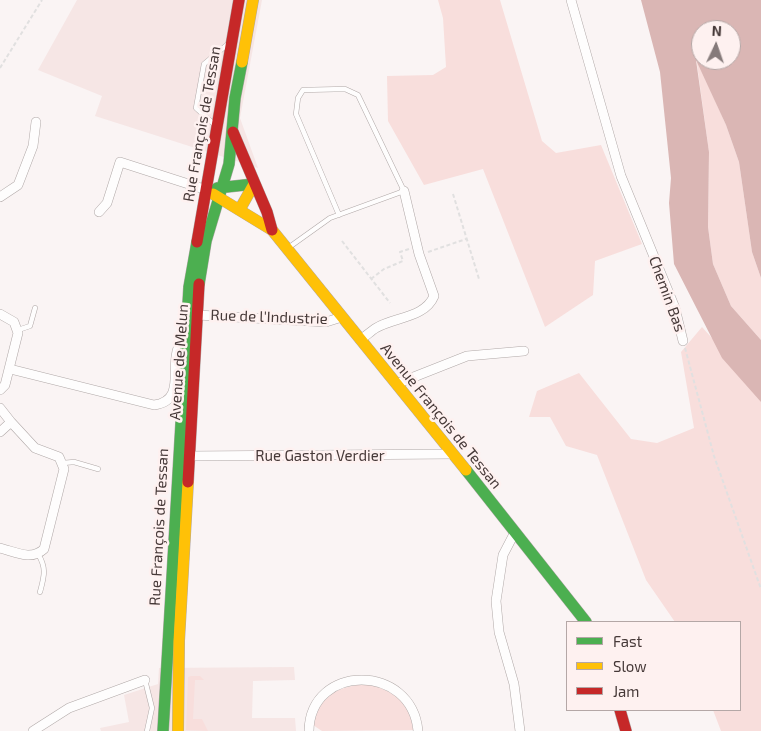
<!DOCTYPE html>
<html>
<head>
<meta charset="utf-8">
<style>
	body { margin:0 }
	#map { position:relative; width:761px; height:731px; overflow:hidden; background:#faf4f4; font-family:"Exo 2",sans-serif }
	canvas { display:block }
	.legend { position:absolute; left:566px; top:621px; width:175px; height:90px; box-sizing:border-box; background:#fef1f0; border:1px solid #b4a7a6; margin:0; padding:6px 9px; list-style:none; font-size:15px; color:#463938 }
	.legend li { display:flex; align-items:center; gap:10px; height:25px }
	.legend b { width:25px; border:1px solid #b4a7a6 }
	.north { position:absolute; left:691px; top:20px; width:50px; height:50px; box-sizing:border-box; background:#fef1f0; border:1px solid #b4a7a6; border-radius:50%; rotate:3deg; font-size:14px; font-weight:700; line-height:20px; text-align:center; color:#463938 }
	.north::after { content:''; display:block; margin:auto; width:18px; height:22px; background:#857a7a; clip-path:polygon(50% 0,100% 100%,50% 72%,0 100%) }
</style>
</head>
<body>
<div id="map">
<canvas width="761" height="731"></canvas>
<ul class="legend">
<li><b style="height:6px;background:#4caf50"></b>Fast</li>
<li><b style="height:6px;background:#ffc107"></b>Slow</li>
<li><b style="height:6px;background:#c62828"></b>Jam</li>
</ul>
<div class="north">N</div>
</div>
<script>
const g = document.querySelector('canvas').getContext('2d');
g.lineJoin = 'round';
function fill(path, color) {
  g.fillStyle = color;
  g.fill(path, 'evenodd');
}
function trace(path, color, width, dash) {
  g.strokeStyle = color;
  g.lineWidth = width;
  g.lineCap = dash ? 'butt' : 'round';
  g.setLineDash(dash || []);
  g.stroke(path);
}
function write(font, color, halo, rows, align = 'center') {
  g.font = font + ' "Exo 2",sans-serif';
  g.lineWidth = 5;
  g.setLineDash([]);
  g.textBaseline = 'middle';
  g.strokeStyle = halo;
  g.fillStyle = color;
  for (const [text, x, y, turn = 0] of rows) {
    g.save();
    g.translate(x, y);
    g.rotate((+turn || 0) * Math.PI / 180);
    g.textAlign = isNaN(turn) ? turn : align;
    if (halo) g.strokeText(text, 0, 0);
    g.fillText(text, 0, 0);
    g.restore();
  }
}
fill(new Path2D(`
	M 77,0 L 262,0 L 240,118 L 258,168 L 95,116 L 102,96 L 38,70 Z
	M 294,667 L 295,680 L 253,681 L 252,718 L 295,718 L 296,731 L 101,731 L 100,728 L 129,722 L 124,695 L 158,684 L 159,668 Z`), '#f6e6e5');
fill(new Path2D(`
	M 438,0 L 500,0 L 542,141 L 556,153 L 601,145 L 642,244 L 595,261 L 593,295 L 545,327 L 483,169 L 424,185 L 388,121 L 387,76 L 433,75 L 446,67 L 443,18 Z
	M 696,57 L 726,125 L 739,162 L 752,252 L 761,278 L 761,340 L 731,306 L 713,264 L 708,227 L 709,152 Z
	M 702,327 L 738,367 L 761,398 L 761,731 L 721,731 L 713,710 L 740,710 L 740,622 L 675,622 L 646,580 L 597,455 L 566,446 L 550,417 L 529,417 L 537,391 L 579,373 L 631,439 L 657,443 L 694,428 L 681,352 Z
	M 191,676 L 200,676 L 204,680 L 195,680 L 193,719 L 202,719 L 208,731 L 186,730 L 188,677 Z
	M 367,683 C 393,692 411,700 413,730 L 322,731 L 313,725 C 321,693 337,688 367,683 Z`), '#f8dedc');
fill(new Path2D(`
	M 641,0 L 761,0 L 761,278 L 752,252 L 739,162 L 726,125 L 696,60 L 709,152 L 708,227 L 713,264 L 731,306 L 761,340 L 761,402 L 722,358 L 674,264 L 669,203 L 671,178 L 660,72 ZM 701,30 L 731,30 L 731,60 L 701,60 Z`), '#dab6b4');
const lane = new Path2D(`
	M 215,125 L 196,108 L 204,64 L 228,44
	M 288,248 L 330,218 L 404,191 L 358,95 L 345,89 L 303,90 L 298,98 L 296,114 L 339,215
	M 18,330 L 30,326 L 35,308
	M 63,463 L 74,462 L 98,469
	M 38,554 C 47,568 44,577 40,592
	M 145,680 L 152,708 L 147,731`);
const street = new Path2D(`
	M 571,0 L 621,176 L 675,308 L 683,341
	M 0,197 L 18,185 L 33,146 L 36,122
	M 99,212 L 107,203 L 120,162 L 207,190
	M 0,314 L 14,322 L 18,333 L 5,385 L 0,390
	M 197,315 L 326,322 L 342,317
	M 360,340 C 366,336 371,331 376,328 C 394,317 425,318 434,296 L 419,254 L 404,191
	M 10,369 L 154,405 C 186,401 170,367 178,348 C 180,344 183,341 185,338
	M 396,384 L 467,356 L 524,351
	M 0,408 L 11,422 L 0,432
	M 188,456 L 453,454
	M 515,532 L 503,555 L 496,601 L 499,632 L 514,684 L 520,731
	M 0,548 C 16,552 31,561 44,549 L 64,469 L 59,457 L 35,448 L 11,422
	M 33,731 L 69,708 L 145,680
	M 309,731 C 310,663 412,663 418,731`);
const fast = new Path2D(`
	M 217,188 L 254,184
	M 199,284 L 206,241 L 229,164 L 235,98 L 242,62
	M 466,470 L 586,622
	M 163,731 L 189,287 L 197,242`);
const slow = new Path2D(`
	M 242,62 L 253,0
	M 213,194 L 272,230 L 466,470
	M 240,209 L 254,184
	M 178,731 L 179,641 L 188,482`);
const jam = new Path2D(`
	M 233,132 L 267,212 L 272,230
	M 197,242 L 239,0
	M 188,482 L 199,284
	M 620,710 L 626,731`);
trace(lane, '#b0a8a7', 5.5);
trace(street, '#b0a8a7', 10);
trace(fast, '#b0a8a7', 12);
trace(slow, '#b0a8a7', 12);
trace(jam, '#b0a8a7', 12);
trace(new Path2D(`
	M 0,68 L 42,0
	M 453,194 L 479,279
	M 342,241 L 390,303
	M 428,252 L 466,239
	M 371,279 L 384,269 L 403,261 L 400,252 L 409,249
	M 685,348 L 714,456 L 761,589`), '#e1e0e0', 2, [4, 2.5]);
trace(lane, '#fefdfd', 4.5);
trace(street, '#fefdfd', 9);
trace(fast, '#4caf50', 11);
trace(slow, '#ffc107', 11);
trace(jam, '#c62828', 11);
write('15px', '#463938', '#fef1f0', [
	["Rue François de Tessan",202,124,-80],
	["Chemin Bas",667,294,70],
	["Rue de l'Industrie",269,317,2],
	["Avenue de Melun",179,362,-86],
	["Avenue François de Tessan",441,416,51],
	["Rue Gaston Verdier",320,456],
	["Rue François de Tessan",159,527,-87]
]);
</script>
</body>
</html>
